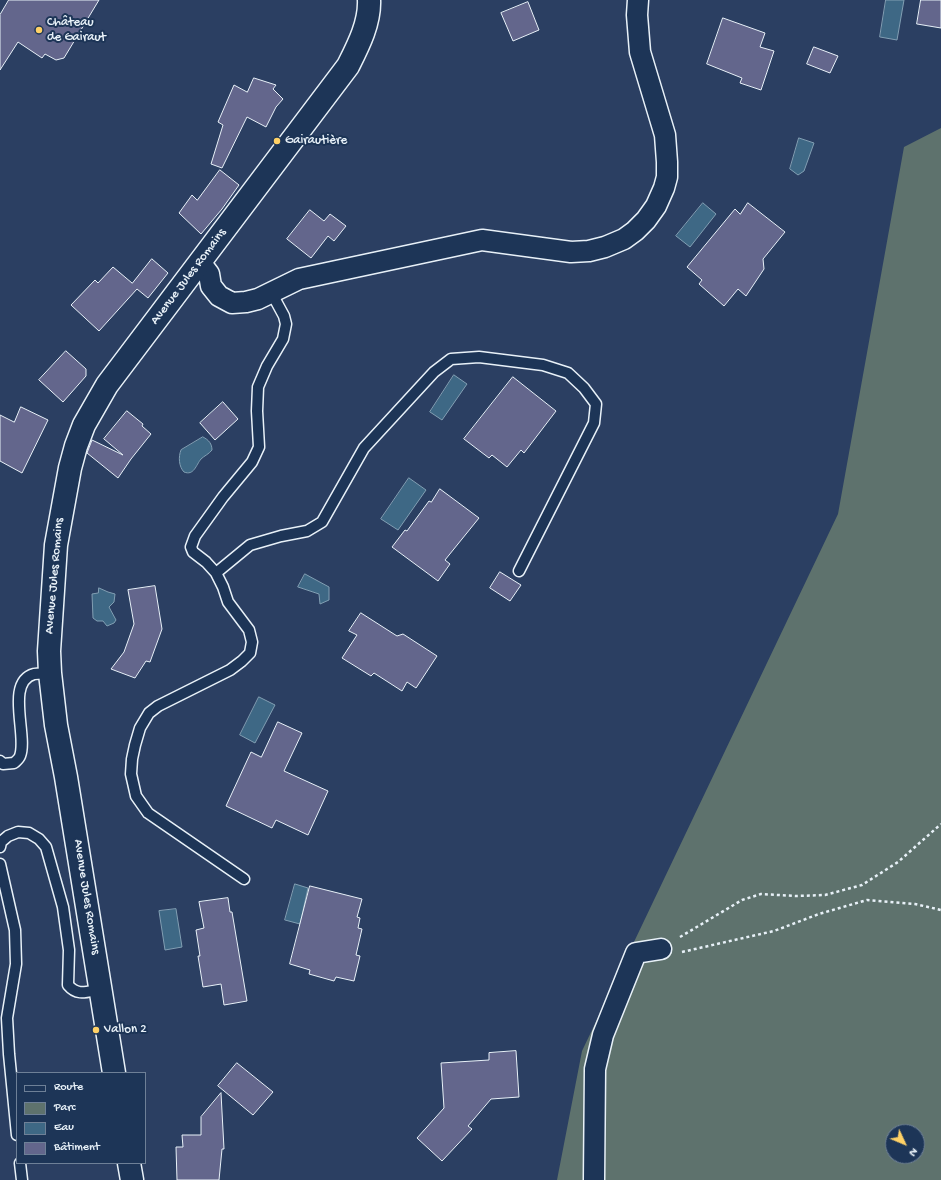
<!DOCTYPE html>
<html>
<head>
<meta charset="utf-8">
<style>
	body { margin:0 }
	#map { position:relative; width:941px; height:1180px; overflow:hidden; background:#2b3f62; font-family:"Gochi Hand",sans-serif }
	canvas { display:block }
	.legend { position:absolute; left:16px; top:1072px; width:130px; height:92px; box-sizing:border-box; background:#1d3557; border:1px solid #6e8097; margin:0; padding:5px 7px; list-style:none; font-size:12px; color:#e8f1f8 }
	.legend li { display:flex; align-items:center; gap:8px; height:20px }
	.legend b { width:20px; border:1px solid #6e8097 }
	.north { position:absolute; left:885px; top:1124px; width:40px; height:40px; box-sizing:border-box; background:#1d3557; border:1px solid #6e8097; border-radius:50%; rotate:134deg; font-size:11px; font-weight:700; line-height:16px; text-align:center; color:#e8f1f8 }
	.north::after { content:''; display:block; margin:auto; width:14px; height:18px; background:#ffd166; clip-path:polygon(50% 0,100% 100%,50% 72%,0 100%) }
</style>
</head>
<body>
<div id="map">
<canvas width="941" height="1180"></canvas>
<ul class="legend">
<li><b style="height:5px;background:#1d3557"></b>Route</li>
<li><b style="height:11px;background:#5e726d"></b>Parc</li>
<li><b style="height:11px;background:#3e6885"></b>Eau</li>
<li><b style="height:11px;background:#63668c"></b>Bâtiment</li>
</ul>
<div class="north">N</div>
</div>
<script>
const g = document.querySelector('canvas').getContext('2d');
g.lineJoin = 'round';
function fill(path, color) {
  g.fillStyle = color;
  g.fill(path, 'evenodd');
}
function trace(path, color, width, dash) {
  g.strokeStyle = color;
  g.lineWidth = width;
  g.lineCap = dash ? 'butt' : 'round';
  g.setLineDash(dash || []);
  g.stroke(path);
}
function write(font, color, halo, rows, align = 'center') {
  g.font = font + ' "Gochi Hand",sans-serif';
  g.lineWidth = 4;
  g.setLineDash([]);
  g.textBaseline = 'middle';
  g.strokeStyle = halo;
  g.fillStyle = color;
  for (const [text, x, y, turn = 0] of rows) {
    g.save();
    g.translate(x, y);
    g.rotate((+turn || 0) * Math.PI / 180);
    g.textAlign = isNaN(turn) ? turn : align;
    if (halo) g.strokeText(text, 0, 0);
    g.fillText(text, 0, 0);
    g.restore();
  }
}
fill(new Path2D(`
	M 941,128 L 941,1180 L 557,1180 L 582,1051 L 838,514 L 904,147 ZM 893,1132 L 917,1132 L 917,1156 L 893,1156 Z`), '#5e726d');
const water = new Path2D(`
	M 886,0 L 904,0 L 897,40 L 880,37 Z
	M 799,138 L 814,143 L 804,171 L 798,175 L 790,169 Z
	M 703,203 L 716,214 L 690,247 L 676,236 Z
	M 454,375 L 467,384 L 442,420 L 430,412 Z
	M 203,437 C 209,440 212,444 212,450 C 209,454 204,456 201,459 C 196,465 194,476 184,472 C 179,467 178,457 181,450 Z
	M 409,478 L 426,490 L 398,530 L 381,519 Z
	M 305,574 L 329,587 L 329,600 L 320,604 L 319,594 L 298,587 Z
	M 99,588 L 108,592 L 115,594 L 114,602 L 109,607 L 116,620 L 114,623 L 107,626 L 103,621 L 97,621 L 93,618 L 92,594 L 98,593 Z
	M 259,697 L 275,705 L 255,743 L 240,735 Z
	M 295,884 L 308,888 L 300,924 L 285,920 Z
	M 176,909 L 182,947 L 165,950 L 159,911 Z`);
fill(water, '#3e6885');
trace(water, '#829fb3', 1);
const building = new Path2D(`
	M 9,0 L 99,0 L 64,58 L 56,60 L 45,54 L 42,58 L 18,42 L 0,70 L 0,15 Z
	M 921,0 L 941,0 L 941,28 L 917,24 Z
	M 528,2 L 539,30 L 513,41 L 501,13 Z
	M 723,18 L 765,33 L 760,47 L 774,51 L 761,90 L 740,83 L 742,78 L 707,64 Z
	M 814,47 L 838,56 L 830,73 L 807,64 Z
	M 254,78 L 276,85 L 273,89 L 283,99 L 276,107 L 266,127 L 247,117 L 222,168 L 211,164 L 223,125 L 218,122 L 234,85 L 247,92 Z
	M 220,170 L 239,185 L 222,209 L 201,234 L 179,213 L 192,195 L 197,200 Z
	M 748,203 L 785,232 L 763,259 L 764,269 L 746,296 L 738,289 L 724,306 L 699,284 L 702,280 L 687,267 L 735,209 L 740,214 Z
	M 310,210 L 324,221 L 330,214 L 346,226 L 334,241 L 328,236 L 311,258 L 287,239 Z
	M 152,259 L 168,273 L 148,298 L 137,289 L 99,331 L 71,305 L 95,280 L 98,283 L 113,267 L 132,283 Z
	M 66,351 L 86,369 L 86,376 L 63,402 L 39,380 Z
	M 513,377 L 556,411 L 524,453 L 521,450 L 507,467 L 492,455 L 489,458 L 464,439 Z
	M 223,402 L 238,419 L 215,440 L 200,423 Z
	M 21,407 L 48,420 L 22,473 L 0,461 L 0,415 L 14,422 Z
	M 127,411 L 143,424 L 142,426 L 151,434 L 131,459 L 118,478 L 87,453 L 92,440 L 123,455 L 104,439 Z
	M 440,489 L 479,518 L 445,560 L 450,564 L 438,581 L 392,547 L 405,530 L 407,531 L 429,501 L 431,502 Z
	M 500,572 L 521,585 L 510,601 L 490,588 Z
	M 155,586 L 162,629 L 150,662 L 146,661 L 135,678 L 111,669 L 124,652 L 134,624 L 128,590 Z
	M 361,613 L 397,636 L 403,634 L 437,656 L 416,688 L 407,682 L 402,691 L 374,673 L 371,676 L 342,658 L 357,635 L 349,631 Z
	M 278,722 L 302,733 L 284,771 L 328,791 L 308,835 L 276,820 L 272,828 L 226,806 L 251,752 L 261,757 Z
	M 310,886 L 362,899 L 357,917 L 360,918 L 358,928 L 362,929 L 356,955 L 360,956 L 354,981 L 336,977 L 334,981 L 309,974 L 310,970 L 290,964 Z
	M 228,898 L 230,912 L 232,912 L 247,1001 L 224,1005 L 221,984 L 203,987 L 198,956 L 200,956 L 196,930 L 204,928 L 199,902 Z
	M 516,1051 L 519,1097 L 491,1099 L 468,1126 L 472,1129 L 442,1161 L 417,1138 L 444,1108 L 441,1063 L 489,1060 L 489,1053 Z
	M 237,1063 L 273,1092 L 253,1115 L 218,1086 Z
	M 221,1093 L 224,1149 L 222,1149 L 219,1180 L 177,1180 L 176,1147 L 183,1147 L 182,1135 L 201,1135 L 201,1117 Z`);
fill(building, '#63668c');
trace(building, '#e8f1f8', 1);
const lane = new Path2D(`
	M 216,573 L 250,545 L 281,536 L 307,531 L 322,522 L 364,448 L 434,372 L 451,359 L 479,357 L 543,365 L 568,373 L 584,388 L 596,404 L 594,423 L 519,571
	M 0,761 L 3,764 L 14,763 C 16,761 19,759 20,756 C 28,736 5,682 34,674 C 39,673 45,674 50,673
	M 0,847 L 1,842 L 8,836 L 18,832 L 29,833 L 39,839 L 46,847 L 63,907 L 69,950 L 68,985 C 78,997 88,991 101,989
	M 0,864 L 15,930 L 16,964 L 7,1018 L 9,1054 L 17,1135
	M 244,879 L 148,813 L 136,796 L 131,774 L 132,759 L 135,745 L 140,728 L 149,713 L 158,706 L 230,670 L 242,661 L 250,653 L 252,642 L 249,630 L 228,602 L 223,587 L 216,573 L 206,562 L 193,552 L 191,547 L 195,536 L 223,497 L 252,462 L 259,447 L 257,411 L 258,387 L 267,366 L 283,339 L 286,324 L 284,316 L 271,292
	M 20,1163 L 22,1180`);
const street = new Path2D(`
	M 200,262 L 209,274 L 211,286 L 219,296 L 232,303 L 246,302 L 258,299 L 299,279 L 482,240 L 571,252 L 589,251 L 605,247 L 624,239 L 635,231 L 646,220 L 656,206 L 664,188 L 667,177 L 667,162 L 665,135 L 640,52 L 637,15 L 638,0
	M 594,1180 L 595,1069 L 603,1035 L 636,953 L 661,949`);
const secondary = new Path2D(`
	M 114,1073 L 66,777 L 56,725 L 50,673 L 49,651 L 56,545 L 70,468 L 76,446 L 84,425 L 107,385 L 348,66 C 358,46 370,23 369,0
	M 129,1163 L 132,1180`);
trace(lane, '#e8f1f8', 13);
trace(street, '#e8f1f8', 23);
trace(secondary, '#e8f1f8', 25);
trace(new Path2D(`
	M 680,937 L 742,900 L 761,894 L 797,896 L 825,895 L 862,885 L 898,862 L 941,824
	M 682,952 L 774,931 L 819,914 L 867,900 L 915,904 L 941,910`), '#e8f1f8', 2.5, [3, 3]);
trace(lane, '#1d3557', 10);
trace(street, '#1d3557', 20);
trace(secondary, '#1d3557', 22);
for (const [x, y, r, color] of [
	[39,30,4,"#ffd166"],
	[277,141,4,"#ffd166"],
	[96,1030,4,"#ffd166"]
]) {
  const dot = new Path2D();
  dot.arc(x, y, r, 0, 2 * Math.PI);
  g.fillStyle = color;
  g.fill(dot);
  trace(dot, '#1d3557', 1.5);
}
write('13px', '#e8f1f8', '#1d3557', [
	["Château",47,23],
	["de Gairaut",47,38],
	["Gairautière",285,141],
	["Vallon 2",104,1030]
], 'left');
write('13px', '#e8f1f8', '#1d3557', [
	["Avenue Jules Romains",189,277,-53],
	["Avenue Jules Romains",55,576,-85],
	["Avenue Jules Romains",86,897,81]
]);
</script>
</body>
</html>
